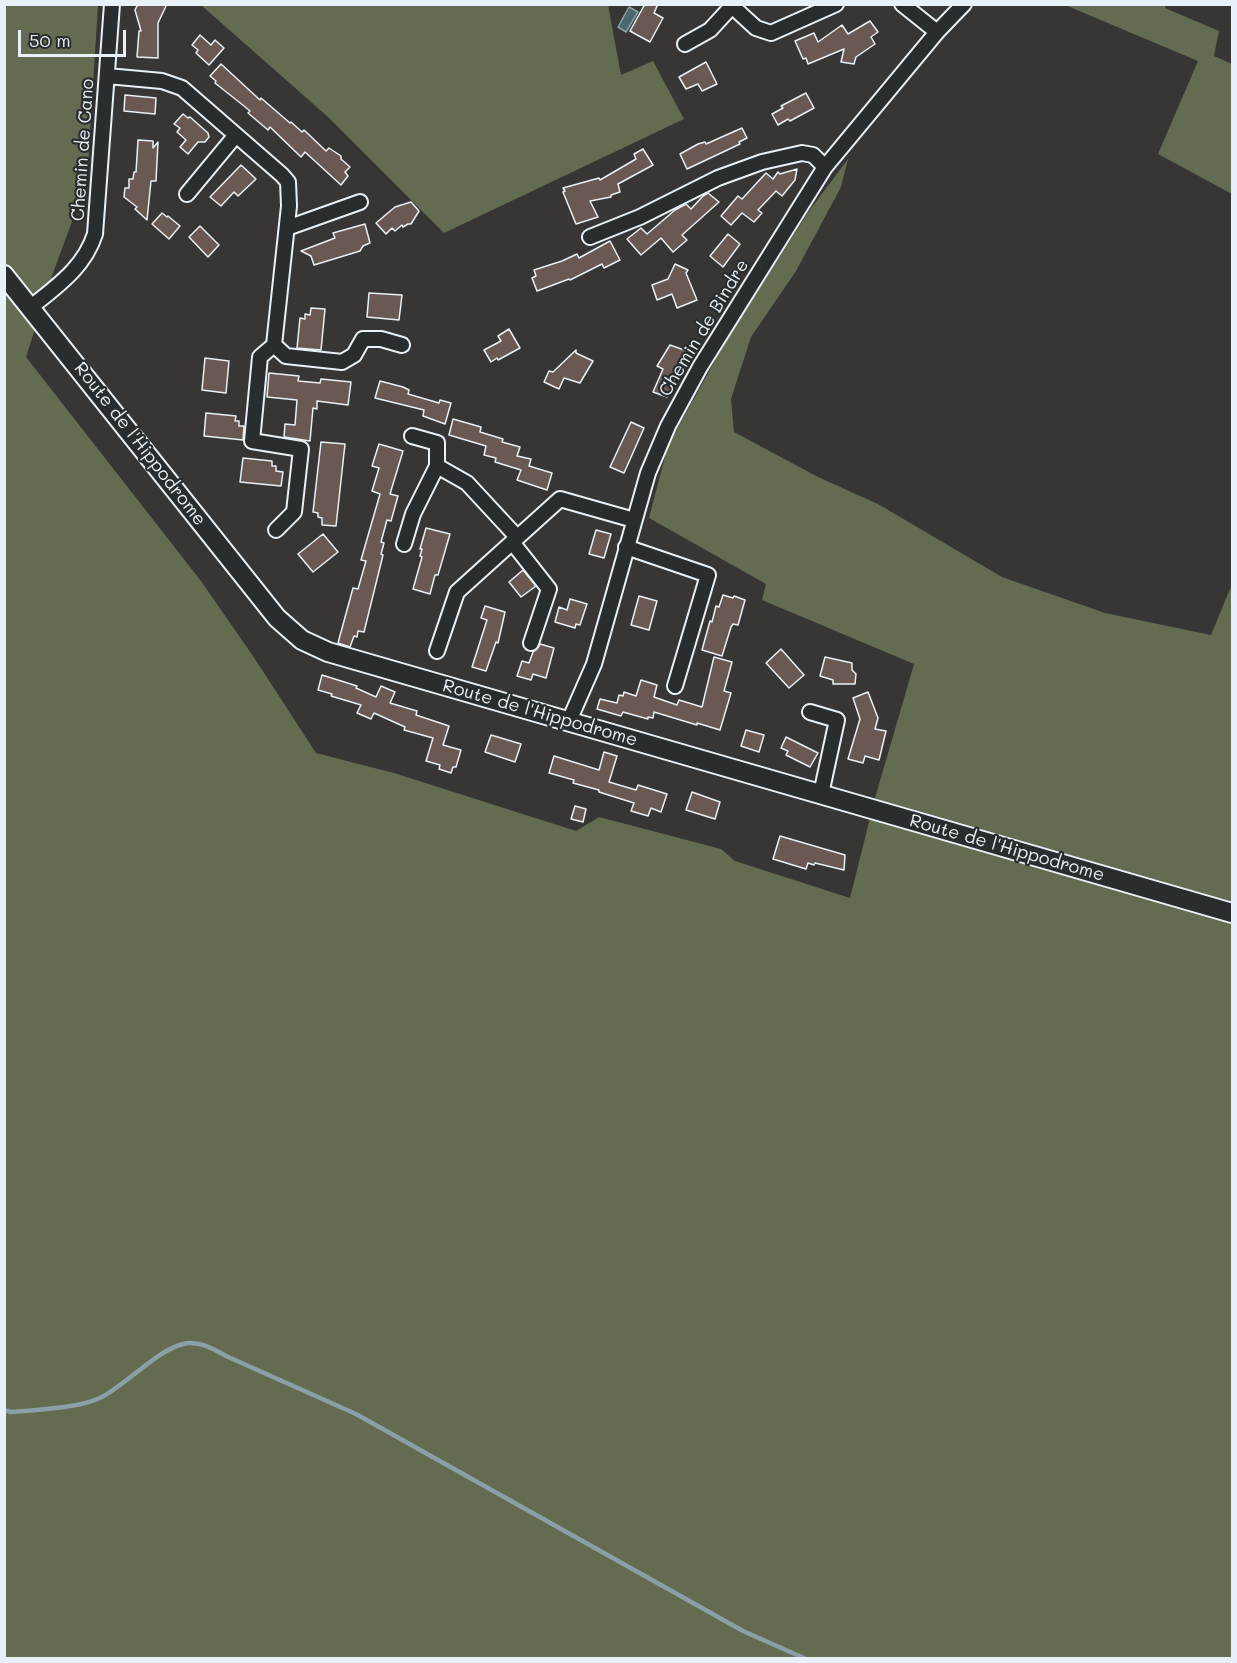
<!DOCTYPE html>
<html>
<head>
<meta charset="utf-8">
<style>
	body { margin:0 }
	#map { position:relative; width:1237px; height:1663px; overflow:hidden; background:#373635; font-family:Mali,sans-serif }
	canvas { display:block }
	.frame { position:absolute; inset:0; border:6px solid #e8f1f8; pointer-events:none }
	.scale { position:absolute; left:18px; top:30px; width:108px; height:27px; box-sizing:border-box; border:3px solid #e8f1f8; border-top:0; padding-left:8px; font-size:18px; line-height:21px; white-space:nowrap; color:#e8f1f8; -webkit-text-stroke:4px #2a2d2e; paint-order:stroke }
</style>
</head>
<body>
<div id="map">
<canvas width="1237" height="1663"></canvas>
<div class="frame"></div>
<div class="scale">50 m</div>
</div>
<script>
const g = document.querySelector('canvas').getContext('2d');
g.lineJoin = 'round';
function fill(path, color) {
  g.fillStyle = color;
  g.fill(path, 'evenodd');
}
function trace(path, color, width, dash) {
  g.strokeStyle = color;
  g.lineWidth = width;
  g.lineCap = dash ? 'butt' : 'round';
  g.setLineDash(dash || []);
  g.stroke(path);
}
function write(font, color, halo, rows, align = 'center') {
  g.font = font + ' Mali,sans-serif';
  g.lineWidth = 4.5;
  g.setLineDash([]);
  g.textBaseline = 'middle';
  g.strokeStyle = halo;
  g.fillStyle = color;
  for (const [text, x, y, turn = 0] of rows) {
    g.save();
    g.translate(x, y);
    g.rotate((+turn || 0) * Math.PI / 180);
    g.textAlign = isNaN(turn) ? turn : align;
    if (halo) g.strokeText(text, 0, 0);
    g.fillText(text, 0, 0);
    g.restore();
  }
}
fill(new Path2D(`
	M 5,5 L 98,5 L 87,181 L 53,273 L 26,357 L 201,581 L 255,659 L 316,753 L 394,773 L 576,831 L 599,817 L 721,849 L 735,861 L 850,898 L 875,798 L 914,664 L 762,600 L 766,584 L 649,518 L 668,445 L 726,341 L 809,211 L 848,159 L 841,187 L 796,271 L 751,337 L 731,399 L 734,432 L 818,477 L 878,504 L 1002,577 L 1105,613 L 1211,635 L 1232,584 L 1232,1658 L 5,1658 Z
	M 201,5 L 608,5 L 621,75 L 653,61 L 684,119 L 444,233 L 328,117 Z
	M 1065,5 L 1166,5 L 1165,8 L 1219,31 L 1214,56 L 1232,64 L 1232,194 L 1158,154 L 1198,61 Z`), '#636b51');
const water = new Path2D(`
	M 629,7 L 638,12 L 626,32 L 618,27 Z`);
fill(water, '#4b686f');
trace(water, '#8a9fa6', 1.5);
trace(new Path2D(`
	M 4,1410 L 11,1412 C 36,1410 81,1408 102,1397 C 128,1383 156,1351 183,1344 C 198,1340 214,1349 226,1356 L 356,1414 L 743,1631 L 804,1658`), '#8a9fa6', 4.5);
const building = new Path2D(`
	M 138,4 L 167,4 L 158,23 L 158,58 L 137,57 L 139,31 L 141,31 L 135,10 Z
	M 645,4 L 658,4 L 654,13 L 663,18 L 650,42 L 630,31 Z
	M 870,21 L 878,32 L 871,37 L 875,44 L 856,57 L 854,64 L 841,62 L 844,49 L 808,64 L 806,58 L 803,59 L 795,41 L 814,33 L 818,42 L 842,25 L 848,34 Z
	M 200,35 L 211,45 L 215,40 L 224,48 L 209,65 L 196,53 L 198,50 L 192,45 Z
	M 706,62 L 717,84 L 702,91 L 698,84 L 686,89 L 679,77 Z
	M 221,64 L 260,100 L 261,98 L 290,123 L 291,122 L 302,132 L 304,130 L 326,151 L 329,148 L 341,156 L 341,159 L 350,167 L 345,172 L 348,176 L 341,185 L 305,152 L 301,157 L 270,127 L 268,130 L 248,113 L 250,111 L 244,106 L 215,83 L 216,81 L 210,76 Z
	M 806,93 L 814,108 L 790,121 L 788,119 L 778,125 L 772,114 L 783,108 L 781,106 Z
	M 125,95 L 156,98 L 155,114 L 124,111 Z
	M 183,114 L 188,118 L 190,117 L 208,133 L 209,137 L 205,142 L 198,142 L 188,154 L 180,147 L 186,140 L 177,132 L 180,128 L 174,124 Z
	M 742,128 L 747,138 L 739,142 L 740,144 L 687,169 L 680,154 L 698,144 L 705,142 L 706,144 Z
	M 138,140 L 153,141 L 153,148 L 158,142 L 156,181 L 151,181 L 147,220 L 135,209 L 137,207 L 124,197 L 125,188 L 129,188 L 129,179 L 133,179 L 134,172 L 136,172 Z
	M 643,149 L 653,165 L 618,184 L 620,192 L 611,195 L 611,197 L 590,201 L 598,217 L 576,224 L 563,192 L 565,191 L 563,188 L 599,178 L 600,180 L 636,159 L 634,154 Z
	M 241,165 L 256,179 L 238,196 L 234,192 L 221,206 L 210,197 Z
	M 797,169 L 795,180 L 782,196 L 776,191 L 758,210 L 762,213 L 754,222 L 742,213 L 731,225 L 721,216 L 738,196 L 742,199 L 766,173 L 773,179 L 778,172 L 780,174 Z
	M 708,193 L 719,202 L 682,235 L 687,240 L 673,252 L 661,238 L 641,255 L 627,239 L 641,228 L 647,234 L 675,210 L 686,204 L 691,209 L 703,196 Z
	M 411,202 L 419,211 L 411,224 L 408,224 L 403,227 L 402,225 L 395,231 L 392,228 L 386,234 L 376,223 L 395,207 Z
	M 162,213 L 167,217 L 168,216 L 180,226 L 169,239 L 152,224 Z
	M 365,224 L 370,243 L 363,246 L 360,251 L 314,265 L 311,256 L 301,251 L 335,238 L 333,233 Z
	M 200,226 L 219,245 L 208,257 L 189,237 Z
	M 728,234 L 740,244 L 723,267 L 710,256 Z
	M 610,241 L 620,260 L 604,268 L 602,264 L 570,280 L 569,279 L 537,291 L 532,278 L 536,276 L 534,270 L 562,261 L 577,254 L 579,258 Z
	M 675,264 L 688,270 L 686,273 L 697,300 L 677,308 L 672,294 L 657,300 L 652,285 L 668,279 Z
	M 369,293 L 402,295 L 399,320 L 367,317 Z
	M 311,308 L 325,309 L 321,350 L 297,348 L 300,318 L 305,319 L 305,314 L 310,315 Z
	M 509,329 L 520,348 L 498,360 L 497,358 L 491,362 L 484,350 L 501,341 L 498,336 Z
	M 670,345 L 687,351 L 667,397 L 653,392 L 663,369 L 657,366 Z
	M 576,350 L 576,353 L 593,361 L 580,383 L 564,378 L 559,389 L 544,382 L 549,371 L 553,372 Z
	M 205,358 L 229,361 L 226,393 L 202,390 Z
	M 269,373 L 299,376 L 298,381 L 320,383 L 321,379 L 351,382 L 348,405 L 317,401 L 317,409 L 313,408 L 310,441 L 284,437 L 285,424 L 295,425 L 297,400 L 267,397 Z
	M 380,381 L 403,387 L 409,390 L 408,394 L 439,403 L 440,400 L 451,403 L 445,424 L 423,416 L 424,410 L 375,398 Z
	M 206,413 L 236,416 L 235,421 L 239,421 L 239,426 L 244,426 L 243,440 L 204,436 Z
	M 453,419 L 481,427 L 480,432 L 503,439 L 502,442 L 520,447 L 517,456 L 531,459 L 529,466 L 552,473 L 547,490 L 517,480 L 521,470 L 495,462 L 496,458 L 484,455 L 486,446 L 449,435 Z
	M 631,422 L 644,428 L 624,473 L 610,467 Z
	M 321,442 L 345,444 L 336,526 L 322,525 L 322,518 L 318,517 L 318,513 L 313,512 Z
	M 379,444 L 403,451 L 390,494 L 398,496 L 391,521 L 387,520 L 381,542 L 384,543 L 381,554 L 383,555 L 364,632 L 358,631 L 357,637 L 354,636 L 350,647 L 338,643 L 353,588 L 358,589 L 366,561 L 361,560 L 380,494 L 372,491 L 379,468 L 372,466 Z
	M 243,458 L 272,461 L 272,466 L 276,466 L 276,471 L 283,472 L 281,486 L 240,482 Z
	M 426,528 L 450,534 L 438,575 L 435,575 L 430,594 L 413,589 L 422,557 L 420,556 L 422,549 L 420,549 Z
	M 596,530 L 611,534 L 604,558 L 589,554 Z
	M 323,534 L 338,552 L 313,572 L 298,554 Z
	M 523,570 L 536,586 L 521,597 L 509,582 Z
	M 723,595 L 733,598 L 734,596 L 745,600 L 738,625 L 733,624 L 731,627 L 722,656 L 702,650 L 710,621 L 712,622 L 716,606 L 719,607 Z
	M 639,596 L 657,601 L 649,630 L 631,625 Z
	M 570,599 L 587,604 L 580,625 L 576,624 L 575,628 L 555,622 L 559,607 L 567,610 Z
	M 485,606 L 505,612 L 498,643 L 496,642 L 486,671 L 472,667 L 487,620 L 481,618 Z
	M 540,644 L 554,648 L 546,678 L 533,674 L 531,680 L 517,676 L 522,661 L 529,663 L 533,652 L 537,649 Z
	M 781,649 L 804,675 L 789,688 L 766,663 Z
	M 714,657 L 732,662 L 724,691 L 731,693 L 720,730 L 697,723 L 697,725 L 654,712 L 653,718 L 648,717 L 648,719 L 623,712 L 621,716 L 597,709 L 600,699 L 617,703 L 619,695 L 623,696 L 624,692 L 636,696 L 641,680 L 657,685 L 654,697 L 677,705 L 679,700 L 702,707 Z
	M 825,657 L 852,663 L 852,670 L 856,674 L 855,684 L 833,684 L 833,680 L 820,676 Z
	M 322,675 L 357,686 L 356,688 L 376,697 L 381,686 L 395,692 L 390,703 L 417,711 L 416,715 L 449,726 L 443,745 L 461,750 L 456,767 L 453,767 L 451,773 L 439,769 L 440,765 L 426,761 L 433,738 L 404,730 L 405,727 L 374,713 L 371,719 L 357,713 L 361,705 L 331,696 L 332,694 L 318,690 Z
	M 868,692 L 878,718 L 875,729 L 886,731 L 879,760 L 865,756 L 863,763 L 848,759 L 860,719 L 853,698 Z
	M 746,730 L 764,735 L 759,752 L 741,746 Z
	M 491,735 L 521,744 L 515,762 L 485,752 Z
	M 786,737 L 818,753 L 810,767 L 786,755 L 788,751 L 781,748 Z
	M 604,752 L 617,756 L 609,782 L 636,790 L 638,785 L 667,794 L 661,812 L 651,808 L 648,816 L 631,811 L 634,803 L 599,792 L 599,790 L 573,783 L 574,780 L 549,773 L 554,756 L 599,770 Z
	M 692,792 L 720,802 L 715,819 L 686,810 Z
	M 575,806 L 586,809 L 583,822 L 571,819 Z
	M 780,836 L 845,855 L 844,870 L 815,863 L 814,865 L 808,863 L 806,869 L 773,859 Z`);
fill(building, '#6a5953');
trace(building, '#e8f1f8', 1.5);
const street = new Path2D(`
	M 902,4 L 937,32
	M 732,6 L 756,28 L 771,33 L 836,4
	M 685,44 L 710,30 L 734,4
	M 107,76 L 162,81 L 182,88 L 282,175 L 288,182 L 289,206 L 274,345 L 260,357 L 252,441 L 301,449 L 294,512 L 276,530
	M 187,194 L 236,135
	M 287,228 L 360,202
	M 590,237 L 640,217 L 718,178 L 762,162 L 802,153 L 813,155 L 825,167
	M 30,308 C 57,286 84,268 95,234 L 112,4
	M 274,345 L 286,356 L 342,362 L 354,355 L 363,339 L 381,339 L 402,345
	M 412,436 L 437,443 L 437,466 L 467,483 L 517,537
	M 512,542 L 549,589 L 531,643
	M 404,544 L 413,514 L 437,466
	M 626,547 L 708,575 L 675,686
	M 437,651 L 457,592 L 560,499 L 634,520
	M 810,712 L 837,720 L 821,794
	M 569,721 L 594,664 L 648,473 L 668,426 L 700,367 L 825,167 L 937,32 L 964,4`);
const secondary = new Path2D(`
	M 4,275 L 277,618 L 302,640 L 328,652 L 1232,913`);
trace(street, '#e8f1f8', 18);
trace(secondary, '#e8f1f8', 22);
trace(street, '#2a2d2e', 14);
trace(secondary, '#2a2d2e', 18);
write('18px', '#e8f1f8', '#2a2d2e', [
	["Chemin de Cano",83,150,-86],
	["Chemin de Bindre",704,328,-59],
	["Route de l'Hippodrome",140,444,52],
	["Route de l'Hippodrome",540,713,16],
	["Route de l'Hippodrome",1007,848,16]
]);
</script>
</body>
</html>
